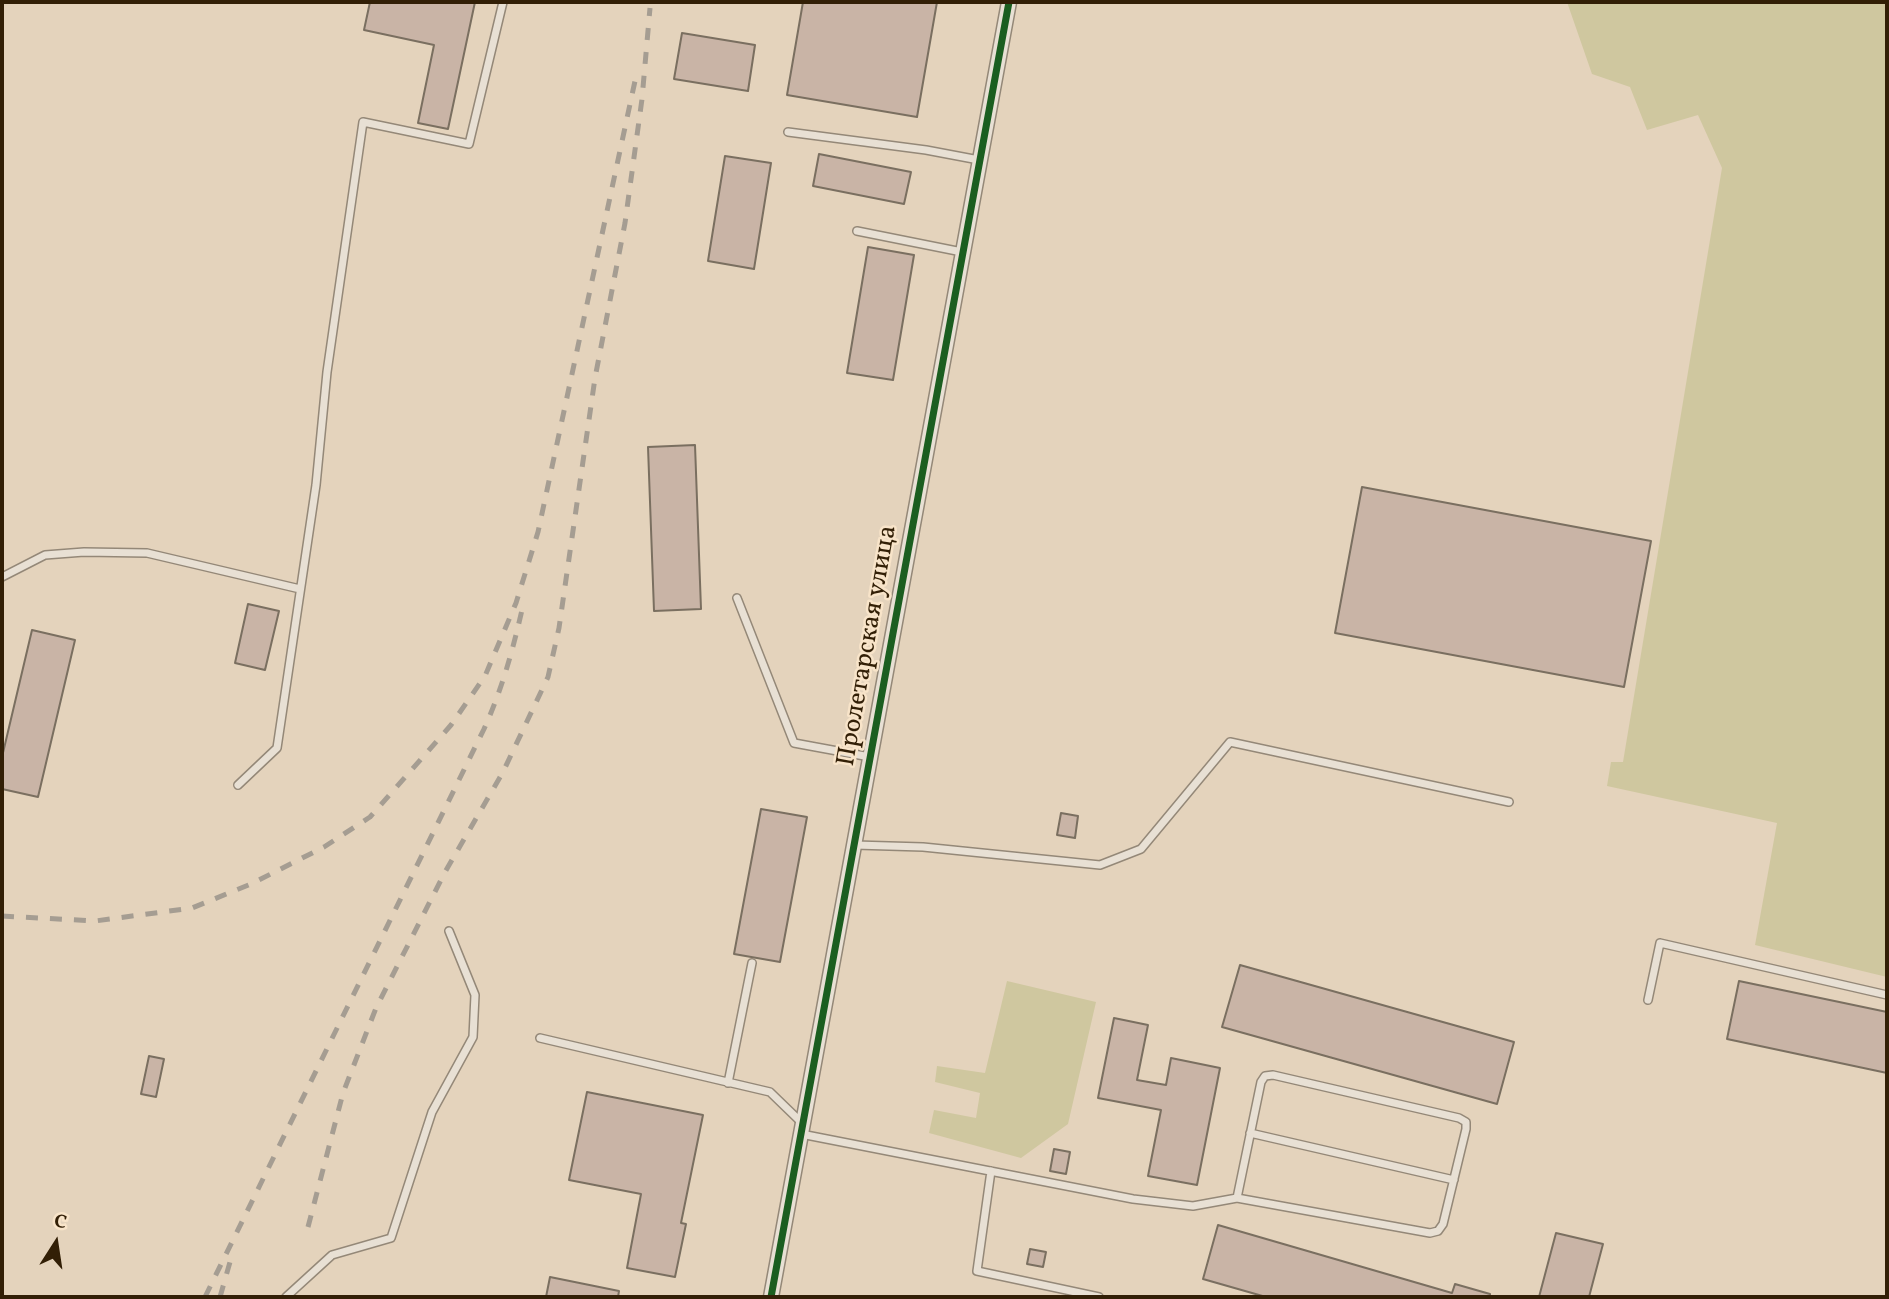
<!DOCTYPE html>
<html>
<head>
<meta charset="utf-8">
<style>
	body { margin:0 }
	#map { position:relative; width:1889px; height:1299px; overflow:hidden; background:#e4d3bc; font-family:Vollkorn,serif }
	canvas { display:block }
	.frame { position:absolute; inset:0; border:4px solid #321f06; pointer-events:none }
	.north { position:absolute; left:21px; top:1208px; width:70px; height:70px; -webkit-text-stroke:5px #f8e4c9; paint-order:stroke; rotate:12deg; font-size:19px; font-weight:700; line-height:28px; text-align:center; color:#321f06 }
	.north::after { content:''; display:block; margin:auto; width:24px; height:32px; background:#321f06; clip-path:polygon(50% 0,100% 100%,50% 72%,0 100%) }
</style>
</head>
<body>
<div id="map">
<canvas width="1889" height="1299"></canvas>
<div class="frame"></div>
<div class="north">С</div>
</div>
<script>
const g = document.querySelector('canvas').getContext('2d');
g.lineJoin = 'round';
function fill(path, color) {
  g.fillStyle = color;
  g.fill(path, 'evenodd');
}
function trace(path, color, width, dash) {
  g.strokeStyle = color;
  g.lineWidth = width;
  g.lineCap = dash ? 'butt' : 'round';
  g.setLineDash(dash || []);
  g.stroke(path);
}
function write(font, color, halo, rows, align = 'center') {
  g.font = font + ' Vollkorn,serif';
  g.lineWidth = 5;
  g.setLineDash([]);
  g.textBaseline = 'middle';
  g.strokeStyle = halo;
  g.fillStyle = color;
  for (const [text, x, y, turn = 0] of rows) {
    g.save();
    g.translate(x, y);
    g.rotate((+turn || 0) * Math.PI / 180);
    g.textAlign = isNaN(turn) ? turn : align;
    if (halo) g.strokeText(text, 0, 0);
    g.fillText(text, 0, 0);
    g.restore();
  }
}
fill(new Path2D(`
	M 1567,2 L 1887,2 L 1887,977 L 1755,945 L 1777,823 L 1607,786 L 1611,762 L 1623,762 L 1722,168 L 1698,115 L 1647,130 L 1630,87 L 1592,74 Z
	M 1007,981 L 1096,1002 L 1068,1124 L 1021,1158 L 929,1133 L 934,1110 L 976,1118 L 980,1093 L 935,1082 L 937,1066 L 985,1073 Z`), '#cfc79f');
const building = new Path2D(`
	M 370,2 L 475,2 L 448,129 L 418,123 L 434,45 L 364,30 Z
	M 803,2 L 937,2 L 917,117 L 787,95 Z
	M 682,33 L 755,45 L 748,91 L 674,79 Z
	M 819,154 L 911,172 L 904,204 L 813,186 Z
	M 725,156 L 771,163 L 754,269 L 708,261 Z
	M 868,247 L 914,255 L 893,380 L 847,373 Z
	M 695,445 L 701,609 L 654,611 L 648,447 Z
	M 1362,487 L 1651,541 L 1624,687 L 1335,633 Z
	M 248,604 L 279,611 L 265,670 L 235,663 Z
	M 32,630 L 75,640 L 38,797 L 2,789 L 2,757 Z
	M 761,809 L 807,817 L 780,962 L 734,954 Z
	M 1061,813 L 1078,816 L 1075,838 L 1057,835 Z
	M 1240,965 L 1514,1042 L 1497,1104 L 1222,1027 Z
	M 1739,981 L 1887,1012 L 1887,1073 L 1727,1039 Z
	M 1114,1018 L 1148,1025 L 1137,1080 L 1166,1085 L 1171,1058 L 1220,1068 L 1197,1185 L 1148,1176 L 1161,1110 L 1098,1098 Z
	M 149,1056 L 164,1059 L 156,1097 L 141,1094 Z
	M 587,1092 L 703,1115 L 681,1223 L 686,1224 L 675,1277 L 627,1268 L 641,1194 L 569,1180 Z
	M 1054,1149 L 1070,1152 L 1066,1174 L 1050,1171 Z
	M 1218,1225 L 1452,1293 L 1455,1284 L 1490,1294 L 1490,1297 L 1266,1297 L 1203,1279 Z
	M 1556,1233 L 1603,1244 L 1589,1297 L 1539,1297 Z
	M 1030,1249 L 1046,1252 L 1043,1267 L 1027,1264 Z
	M 550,1277 L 619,1291 L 618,1297 L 546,1297 Z`);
fill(building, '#c9b4a6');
trace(building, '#7a6f60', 2);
const lane = new Path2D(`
	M 788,132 L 926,150 L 979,160
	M 857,231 L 962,252
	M 2,577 L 45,555 L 84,552 L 147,553 L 300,589
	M 737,598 L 794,743 L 870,757
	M 238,785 L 277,748 L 316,485 L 327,372 L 363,122 L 469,144 L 503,2
	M 855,845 L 923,847 L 1100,865 L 1141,849 L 1230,742 L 1509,802
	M 1648,1000 L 1660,943 L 1887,995
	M 540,1038 L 770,1092 L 802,1123
	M 728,1083 L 752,963
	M 1250,1133 L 1454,1180
	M 801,1134 L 1133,1199 L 1193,1206 L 1237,1198 L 1430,1233 L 1438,1231 L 1443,1224 L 1466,1129 L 1466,1122 L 1459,1118 L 1273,1075 L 1265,1076 L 1261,1082 L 1237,1198
	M 991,1171 L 977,1271 L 1099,1297
	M 286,1297 L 332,1255 L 391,1238 L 432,1112 L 473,1037 L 475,995 L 449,931`);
const street = new Path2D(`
	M 771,1297 L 1009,2`);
trace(lane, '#948878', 10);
trace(street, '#948878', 17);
trace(lane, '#e8e0d4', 7);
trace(street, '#e8e0d4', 14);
trace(new Path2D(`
	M 2,916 L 95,921 L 192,908 L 251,884 L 324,847 L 370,817 L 451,725 L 485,676 L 516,603 L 538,532 L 635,81
	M 308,1227 L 343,1093 L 376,1008 L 445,872 L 503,772 L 548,677 L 559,628 L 595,378 L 625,223 L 642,99 L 650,8
	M 205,1297 L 484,729 C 503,687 514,646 524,601
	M 220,1297 L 230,1262`), '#a59d92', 5, [12, 12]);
trace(new Path2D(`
	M 771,1297 L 1009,2`), '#1b5e20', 7);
write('26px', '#321f06', '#f8e4c9', [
	["Пролетарская улица",869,646,-80]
]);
</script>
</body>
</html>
